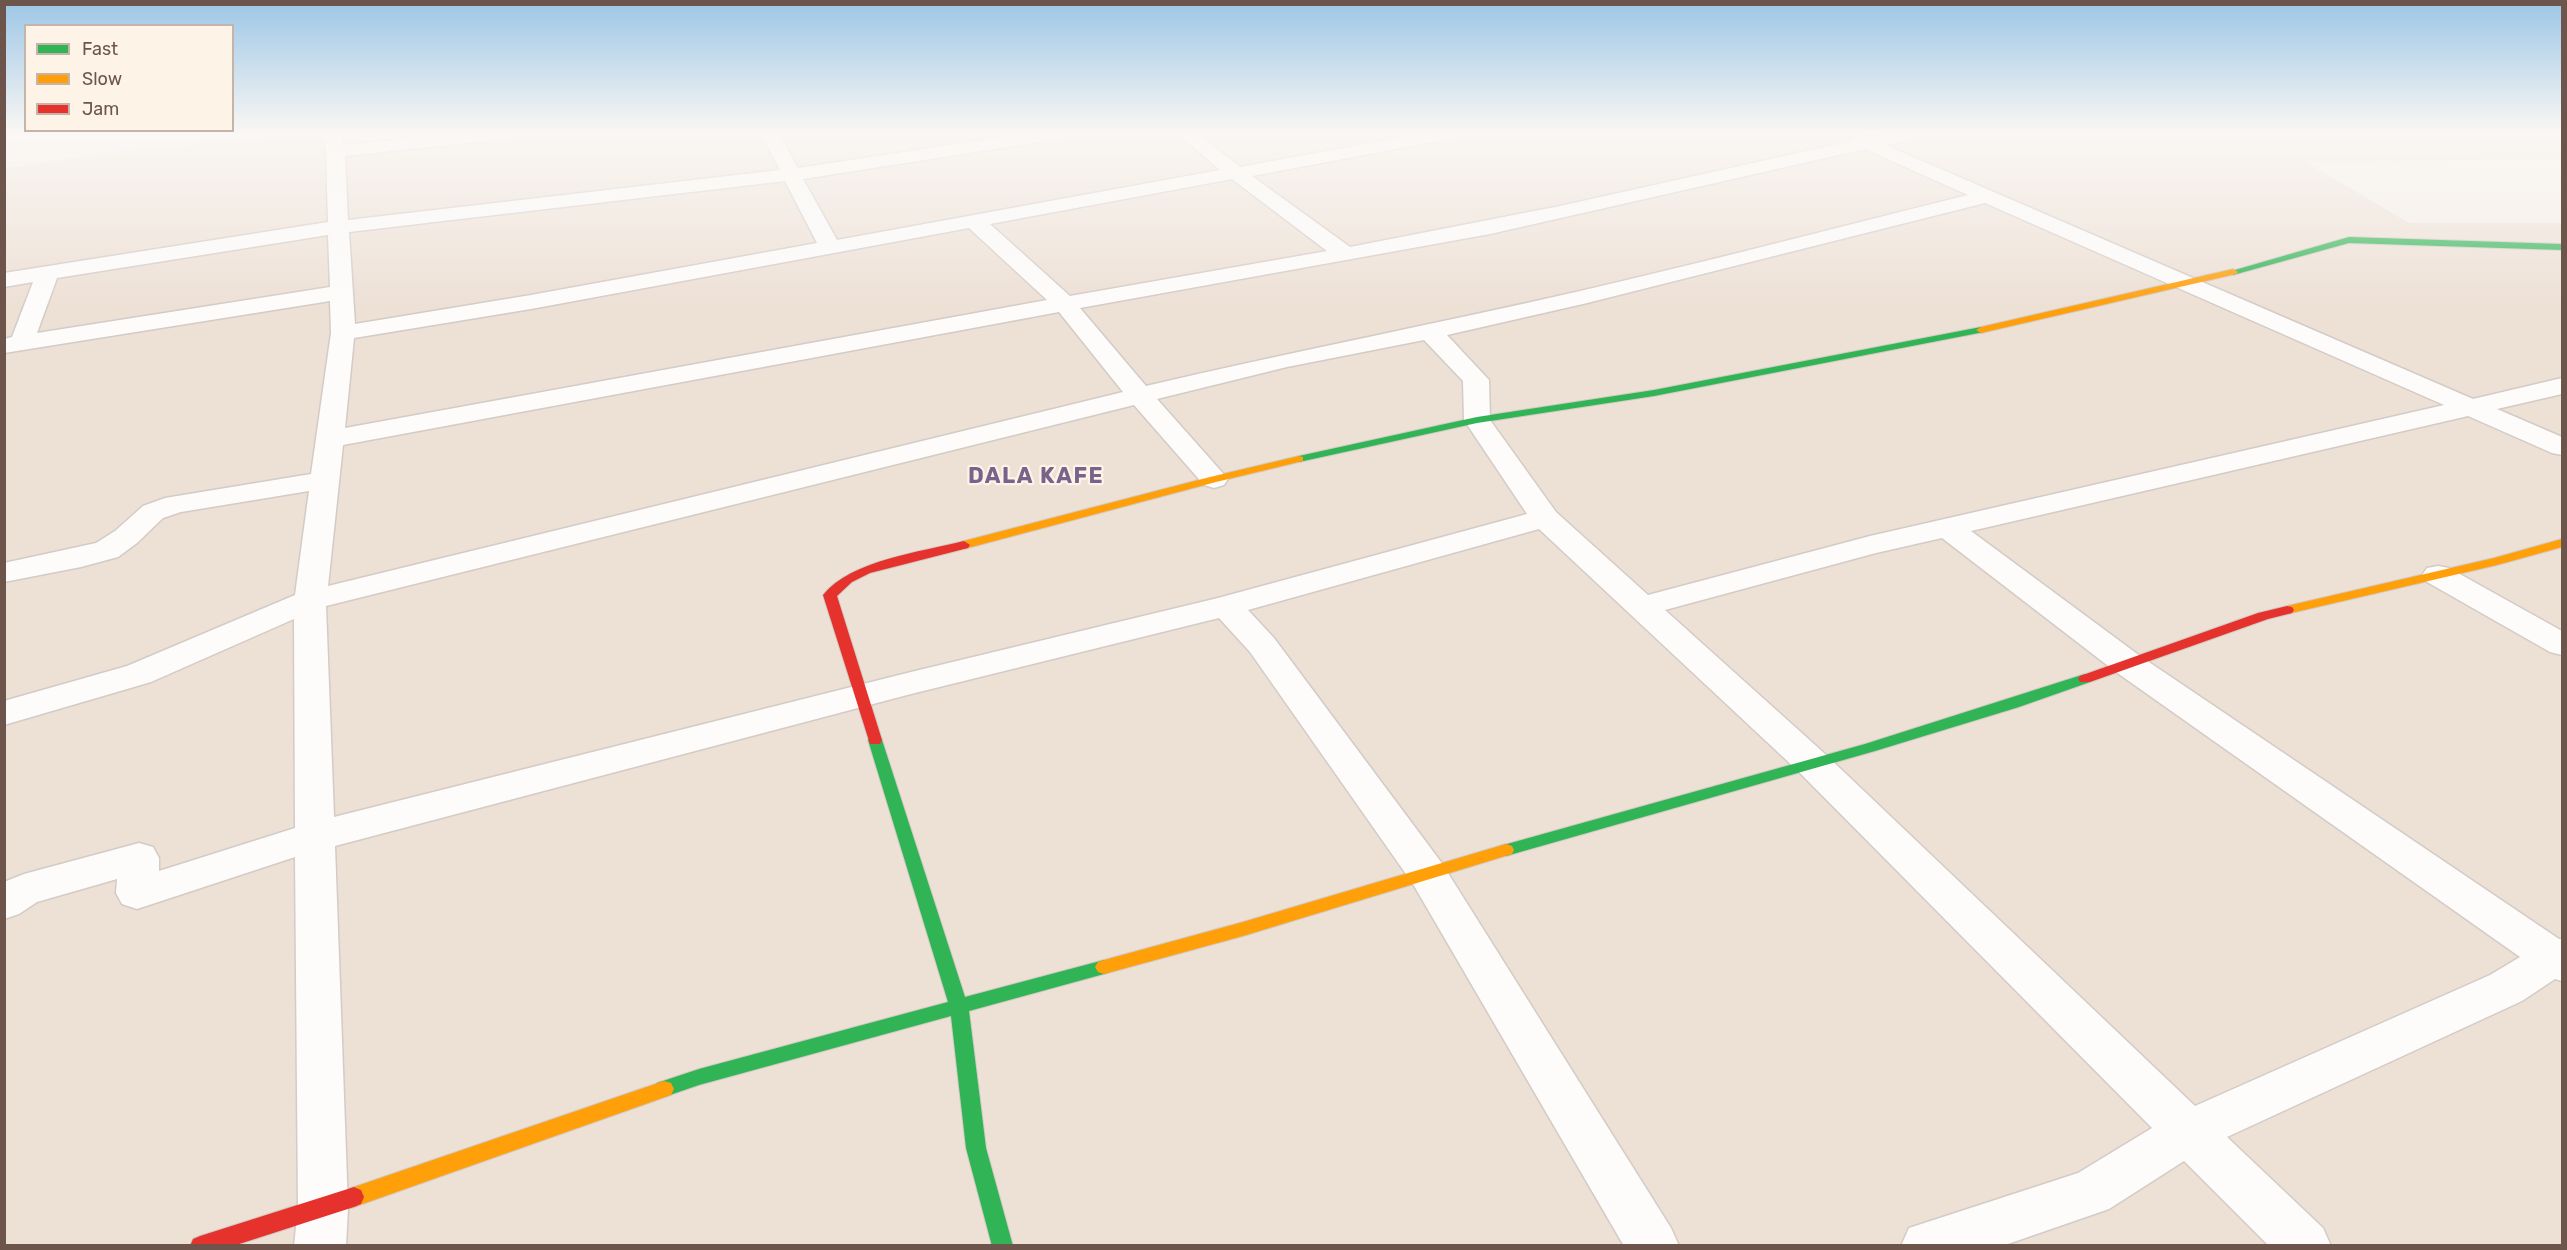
<!DOCTYPE html>
<html>
<head>
<meta charset="utf-8">
<style>
	body { margin:0 }
	#map { position:relative; width:2567px; height:1250px; overflow:hidden; background:#f4eee7; font-family:Rubik,sans-serif }
	canvas { display:block }
	.frame { position:absolute; inset:0; border:6px solid #6e554b; pointer-events:none }
	.legend { position:absolute; left:24px; top:24px; width:210px; height:108px; box-sizing:border-box; background:#fdf3e7; border:2px solid #c4b4a9; margin:0; padding:8px 10px; list-style:none; font-size:18px; color:#6e554b }
	.legend li { display:flex; align-items:center; gap:12px; height:30px }
	.legend b { width:30px; border:2px solid #c4b4a9 }
</style>
</head>
<body>
<div id="map">
<canvas width="2567" height="1250"></canvas>
<div class="frame"></div>
<ul class="legend">
<li><b style="height:8px;background:#30b455"></b>Fast</li>
<li><b style="height:8px;background:#ff9f0a"></b>Slow</li>
<li><b style="height:8px;background:#e5322d"></b>Jam</li>
</ul>
</div>
<script>
const g = document.querySelector('canvas').getContext('2d');
g.lineJoin = 'round';
function fill(path, color) {
  g.fillStyle = color;
  g.fill(path, 'evenodd');
}
function trace(path, color, width, dash) {
  g.strokeStyle = color;
  g.lineWidth = width;
  g.lineCap = dash ? 'butt' : 'round';
  g.setLineDash(dash || []);
  g.stroke(path);
}
function write(font, color, halo, rows, align = 'center') {
  g.font = font + ' Rubik,sans-serif';
  g.lineWidth = 4.5;
  g.setLineDash([]);
  g.textBaseline = 'middle';
  g.strokeStyle = halo;
  g.fillStyle = color;
  for (const [text, x, y, turn = 0] of rows) {
    g.save();
    g.translate(x, y);
    g.rotate((+turn || 0) * Math.PI / 180);
    g.textAlign = isNaN(turn) ? turn : align;
    if (halo) g.strokeText(text, 0, 0);
    g.fillText(text, 0, 0);
    g.restore();
  }
}
fill(new Path2D(`
	M 292,134 L 340,134 L 352,145 L 485,134 L 2562,134 L 2562,159 L 2306,162 L 2409,223 L 2562,223 L 2562,1245 L 5,1246 L 5,168 L 111,152 Z`), '#ede0d5');
const street = new Path2D(`
	M 323,134 L 341,134 L 343,145 L 453,134 L 514,134 L 511,138 L 505,139 L 345,156 L 348,220 L 780,170 L 761,134 L 779,134 L 798,168 L 1024,134 L 1067,134 L 1064,138 L 1058,139 L 803,179 L 837,240 L 1220,170 L 1178,134 L 1198,134 L 1240,167 L 1420,134 L 1458,134 L 1455,138 L 1449,139 L 1252,176 L 1350,247 L 1560,206 L 1852,141 L 1855,137 L 1919,134 L 1916,138 L 1885,145 L 2473,399 L 2562,378 L 2562,394 L 2497,409 L 2562,437 L 2562,455 L 2552,453 L 2468,416 L 1971,531 L 2140,656 L 2559,939 L 2562,939 L 2562,981 L 2555,979 L 2522,1001 L 2227,1137 L 2323,1228 L 2331,1246 L 2269,1246 L 2184,1161 L 2109,1209 L 2002,1246 L 1901,1246 L 1909,1228 L 2078,1173 L 2152,1128 L 1798,771 L 1539,529 L 1248,610 L 1274,638 L 1441,862 L 1671,1228 L 1679,1246 L 1624,1246 L 1413,884 L 1250,652 L 1219,618 L 911,694 L 335,846 L 348,1208 L 346,1246 L 294,1246 L 298,1208 L 295,857 L 137,909 L 122,904 L 116,893 L 117,879 L 37,902 L 19,914 L 4,919 L 4,882 L 24,874 L 139,843 L 153,847 L 159,858 L 159,871 L 295,828 L 294,619 L 151,682 L 4,725 L 4,701 L 127,666 L 295,595 L 309,491 L 181,512 L 163,518 L 137,543 L 118,557 L 81,567 L 4,582 L 4,563 L 96,543 L 115,531 L 143,506 L 165,498 L 311,474 L 331,333 L 330,301 L 4,353 L 4,339 L 12,337 L 33,282 L 4,287 L 4,273 L 328,222 L 326,151 ZM 1865,149 L 1968,195 C 1839,227 1710,261 1580,291 C 1436,324 1290,352 1146,386 L 1080,308 L 1490,234 ZM 1232,179 L 1327,251 L 1070,296 L 990,224 ZM 785,181 L 817,243 L 531,295 L 355,324 L 349,232 ZM 1985,203 L 2444,405 L 1870,536 L 1648,595 L 1556,512 L 1490,420 L 1489,380 L 1447,335 L 1583,304 ZM 969,228 L 1047,300 L 345,428 L 354,338 L 531,309 ZM 328,235 L 330,287 L 37,333 L 57,278 ZM 1059,312 L 1123,392 L 328,586 L 343,445 ZM 1424,340 L 1463,381 L 1464,420 L 1527,514 L 1218,598 L 911,672 L 334,817 L 326,606 L 1134,405 L 1204,485 L 1214,488 L 1224,485 L 1228,479 L 1157,399 L 1287,367 ZM 1942,538 L 2116,672 L 2520,957 L 2490,975 L 2195,1106 L 1824,753 L 1665,610 L 1876,553 Z
	M 2438,566 L 2449,568 L 2562,631 L 2562,655 L 2550,652 L 2427,582 L 2422,575 L 2427,568 Z`);
const fast = new Path2D(`
	M 2349,237 L 2562,244 L 2562,250 L 2349,243 L 2233,275 L 2228,272 Z
	M 1981,327 L 1986,330 L 1984,332 L 1654,396 L 1477,423 L 1299,462 L 1293,459 L 1299,456 L 1477,417 L 1654,390 Z
	M 2085,674 L 2090,676 L 2092,679 L 2090,682 L 2019,707 L 1875,751 L 1506,856 L 1500,854 L 1498,850 L 1500,846 L 1865,744 Z
	M 875,735 L 880,736 L 882,740 L 965,997 L 1104,960 L 1110,962 L 1113,967 L 1110,972 L 1104,974 L 969,1011 L 986,1148 L 1013,1246 L 992,1246 L 966,1148 L 951,1016 L 699,1085 L 664,1097 L 657,1095 L 654,1089 L 657,1083 L 699,1069 L 948,1002 L 868,740 L 870,736 Z`);
const slow = new Path2D(`
	M 2233,269 L 2238,272 L 2236,274 L 1981,333 L 1976,330 L 1981,327 Z
	M 1299,456 L 1303,457 L 1303,461 L 1216,482 L 964,549 L 958,545 L 960,542 L 1210,477 Z
	M 2562,539 L 2562,547 L 2497,565 L 2287,614 L 2280,610 L 2287,606 L 2494,558 Z
	M 1506,844 L 1512,846 L 1514,850 L 1512,854 L 1243,936 L 1104,974 L 1098,972 L 1095,967 L 1098,962 L 1104,960 L 1243,922 Z
	M 664,1081 L 671,1083 L 674,1089 L 671,1095 L 354,1207 L 347,1204 L 344,1197 L 347,1190 L 354,1187 Z`);
const jam = new Path2D(`
	M 964,541 L 970,545 L 968,548 L 870,573 L 852,582 L 837,596 L 882,740 L 880,744 L 870,744 L 823,595 C 851,560 921,552 964,541 Z
	M 2287,606 L 2292,607 L 2294,610 L 2292,613 L 2268,619 L 2090,682 L 2080,682 L 2078,679 L 2080,676 L 2258,613 Z
	M 354,1187 L 361,1190 L 364,1197 L 361,1204 L 354,1207 L 233,1246 L 190,1246 L 193,1239 L 200,1236 Z`);
trace(street, '#d3cbc6', 3);
trace(fast, '#d2cac4', 2);
trace(slow, '#d2cac4', 2);
trace(jam, '#d2cac4', 2);
fill(street, '#fdfcfb');
fill(fast, '#30b455');
fill(slow, '#ff9f0a');
fill(jam, '#e5322d');
const sky = g.createLinearGradient(0, 0, 0, 309);
sky.addColorStop(0, '#9cc6e6');
sky.addColorStop(0.43, '#faf7f4');
sky.addColorStop(1, '#faf7f400');
g.fillStyle = sky;
g.fillRect(0, 0, 2567, 309);
g.letterSpacing = '1.5px';
write('bold 22px', '#7a638b', '#fdf3e7', [
	["DALA KAFE",1036,477]
]);
g.letterSpacing = '0px';
</script>
</body>
</html>
